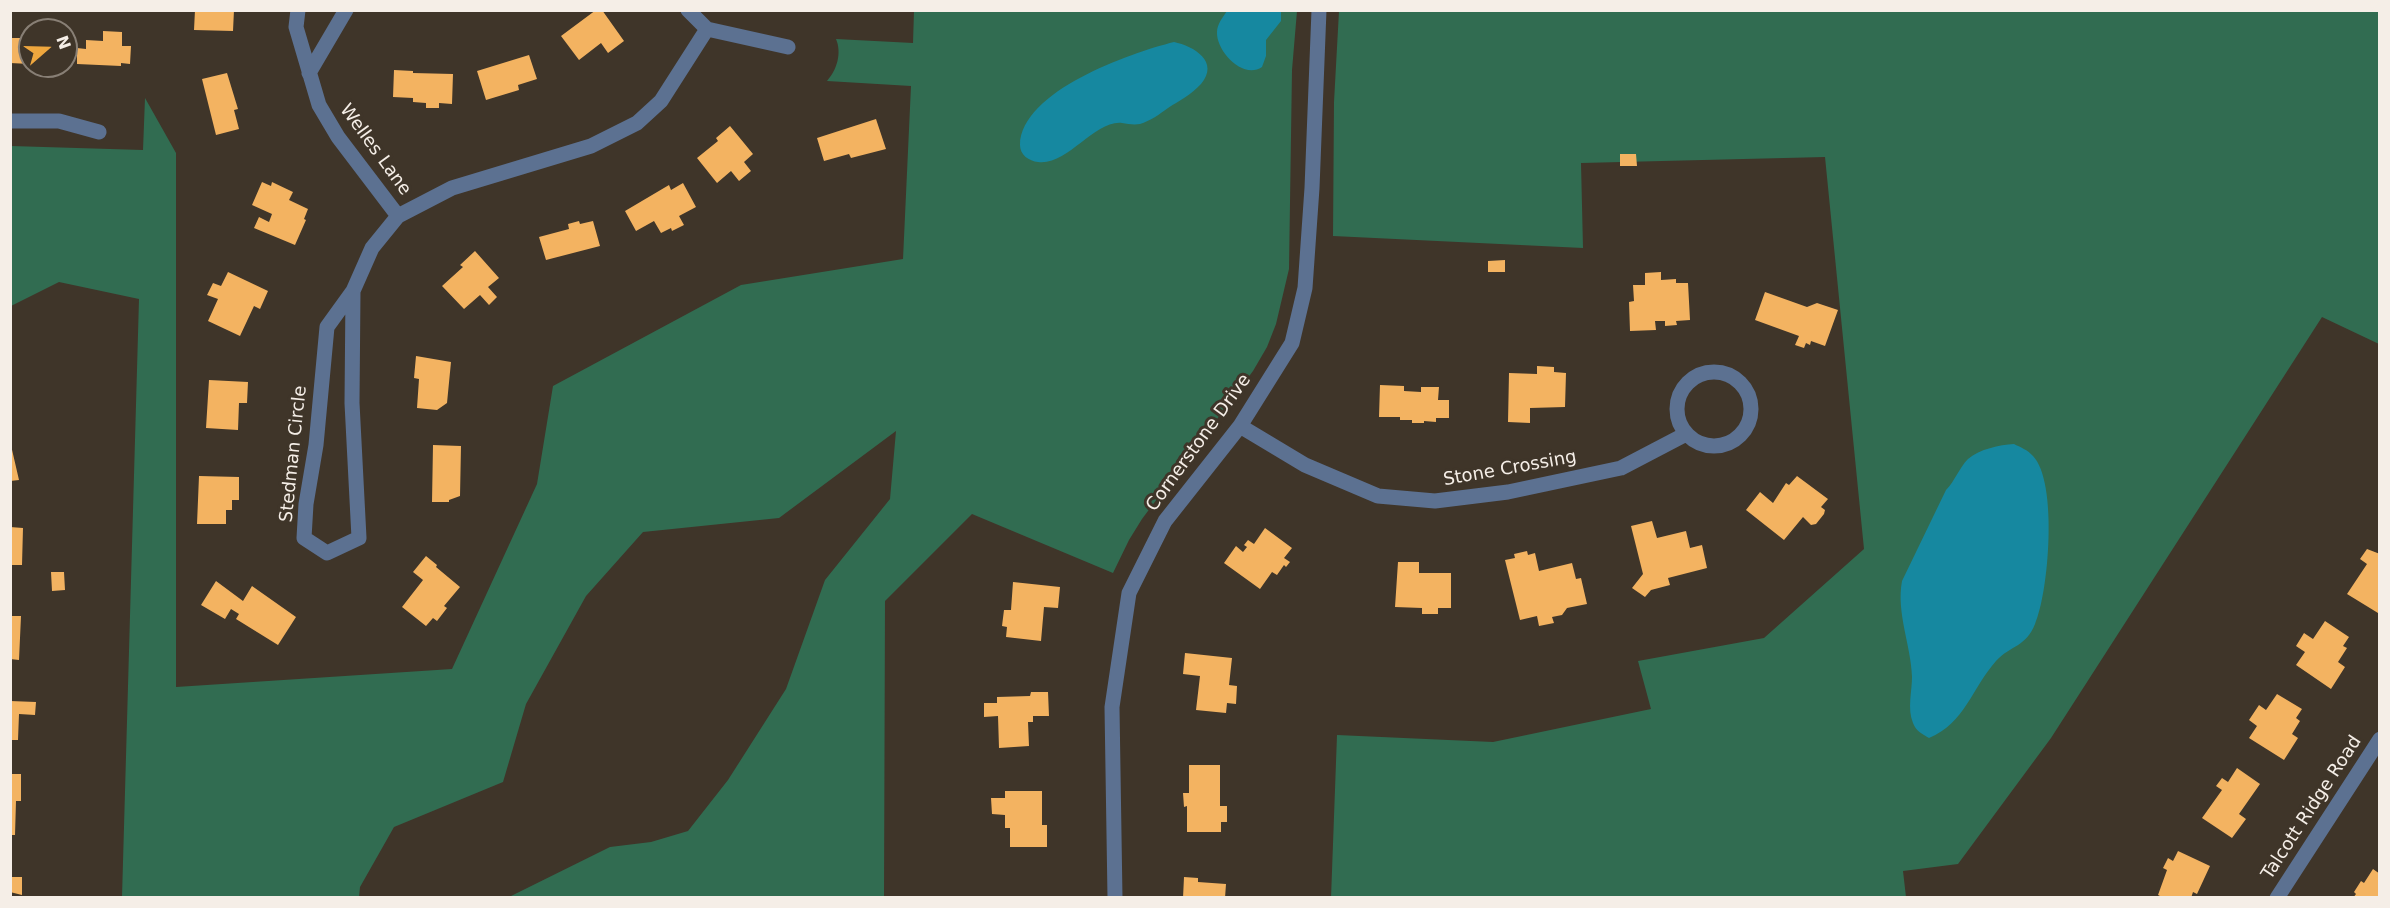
<!DOCTYPE html>
<html>
<head>
<meta charset="utf-8">
<style>
	body { margin:0 }
	#map { position:relative; width:2390px; height:908px; overflow:hidden; background:#3f3529; font-family:"DejaVu Sans",sans-serif }
	canvas { display:block }
	.frame { position:absolute; inset:0; border:12px solid #f5eee7; pointer-events:none }
	.north { position:absolute; left:18px; top:18px; width:60px; height:60px; box-sizing:border-box; background:#3f3529; border:2px solid #887f75; border-radius:50%; rotate:70deg; font-size:16px; font-weight:700; line-height:24px; text-align:center; color:#f5eee7 }
	.north::after { content:''; display:block; margin:auto; width:21px; height:27px; background:#efa73e; clip-path:polygon(50% 0,100% 100%,50% 72%,0 100%) }
</style>
</head>
<body>
<div id="map">
<canvas width="2390" height="908"></canvas>
<div class="frame"></div>
<div class="north">N</div>
</div>
<script>
const g = document.querySelector('canvas').getContext('2d');
g.lineJoin = 'round';
function fill(path, color) {
  g.fillStyle = color;
  g.fill(path, 'evenodd');
}
function trace(path, color, width, dash) {
  g.strokeStyle = color;
  g.lineWidth = width;
  g.lineCap = dash ? 'butt' : 'round';
  g.setLineDash(dash || []);
  g.stroke(path);
}
function write(font, color, halo, rows, align = 'center') {
  g.font = font + ' "DejaVu Sans",sans-serif';
  g.lineWidth = 6;
  g.setLineDash([]);
  g.textBaseline = 'middle';
  g.strokeStyle = halo;
  g.fillStyle = color;
  for (const [text, x, y, turn = 0] of rows) {
    g.save();
    g.translate(x, y);
    g.rotate((+turn || 0) * Math.PI / 180);
    g.textAlign = isNaN(turn) ? turn : align;
    if (halo) g.strokeText(text, 0, 0);
    g.fillText(text, 0, 0);
    g.restore();
  }
}
fill(new Path2D(`
	M 914,11 L 1297,11 L 1292,70 L 1289,269 L 1276,324 L 1267,347 L 1253,371 L 1142,519 L 1129,540 L 1113,573 L 972,514 L 885,601 L 884,897 L 509,897 L 610,847 L 651,842 L 688,831 L 728,780 L 786,689 L 825,580 L 890,499 L 896,431 L 779,518 L 643,532 L 586,596 L 526,704 L 503,782 L 394,827 L 360,887 L 359,897 L 122,897 L 139,299 L 59,282 L 11,306 L 11,146 L 143,150 L 145,98 L 176,153 L 176,687 L 452,669 L 537,484 L 553,386 L 741,285 L 903,259 L 911,86 L 827,81 C 837,70 842,53 836,39 L 913,43 Z
	M 1339,11 L 2379,11 L 2379,344 L 2322,317 L 2051,738 L 1958,864 L 1903,871 L 1906,897 L 1331,898 L 1337,735 L 1493,742 L 1651,709 L 1638,661 L 1764,638 L 1864,549 L 1825,157 L 1581,163 L 1583,248 L 1333,236 L 1334,102 Z`), '#316c51');
fill(new Path2D(`
	M 1281,11 L 1281,21 L 1266,40 L 1266,56 L 1262,67 C 1243,80 1216,51 1217,32 C 1217,24 1223,17 1227,11 Z
	M 1174,42 C 1194,46 1220,62 1201,84 C 1192,94 1179,101 1168,108 C 1160,114 1150,121 1140,124 C 1134,125 1128,124 1122,123 C 1094,120 1068,166 1038,162 C 1029,161 1020,155 1020,145 C 1021,91 1130,53 1174,42 Z
	M 2014,444 C 2020,447 2028,450 2033,456 C 2058,482 2049,592 2035,624 C 2026,647 2011,645 1996,661 C 1972,688 1965,723 1929,738 C 1922,734 1916,731 1913,723 C 1907,709 1912,691 1912,677 C 1911,645 1896,613 1902,581 L 1946,490 C 1955,481 1959,468 1968,459 C 1980,449 1999,445 2014,444 Z`), '#1688a0');
fill(new Path2D(`
	M 195,10 L 234,10 L 233,31 L 194,30 Z
	M 596,10 L 602,10 L 624,41 L 608,53 L 601,43 L 579,60 L 561,36 Z
	M 103,31 L 122,32 L 122,46 L 131,46 L 130,64 L 121,63 L 121,66 L 77,64 L 77,48 L 86,49 L 86,40 L 103,41 Z
	M 10,38 L 30,38 L 30,64 L 10,63 Z
	M 529,55 L 537,79 L 518,85 L 519,90 L 486,100 L 477,71 Z
	M 394,70 L 413,71 L 413,73 L 453,74 L 452,104 L 439,103 L 439,108 L 426,108 L 426,103 L 413,102 L 413,98 L 393,97 Z
	M 227,73 L 238,109 L 234,110 L 239,129 L 216,135 L 202,79 Z
	M 876,119 L 886,149 L 851,158 L 849,154 L 824,161 L 817,138 Z
	M 730,126 L 753,154 L 744,162 L 751,171 L 739,181 L 731,171 L 717,183 L 697,158 L 718,141 L 716,138 Z
	M 1620,154 L 1636,154 L 1637,166 L 1620,166 Z
	M 262,182 L 271,186 L 272,182 L 293,192 L 289,200 L 308,209 L 304,219 L 306,220 L 295,245 L 254,228 L 259,217 L 269,222 L 272,214 L 252,205 Z
	M 683,183 L 696,207 L 679,216 L 684,225 L 672,231 L 671,228 L 661,233 L 654,221 L 636,231 L 625,211 L 669,185 L 671,190 Z
	M 579,221 L 580,224 L 593,221 L 600,246 L 546,260 L 539,237 L 569,229 L 568,224 Z
	M 475,251 L 499,278 L 488,287 L 497,297 L 489,305 L 480,295 L 464,309 L 442,286 L 463,267 L 460,265 Z
	M 1505,260 L 1505,272 L 1488,272 L 1488,261 Z
	M 228,272 L 268,291 L 260,309 L 254,306 L 240,336 L 208,321 L 218,299 L 207,295 L 213,283 L 221,286 Z
	M 1661,272 L 1661,280 L 1676,279 L 1676,283 L 1688,283 L 1690,320 L 1676,321 L 1677,325 L 1665,326 L 1665,321 L 1655,321 L 1656,330 L 1630,331 L 1629,302 L 1634,301 L 1633,285 L 1645,285 L 1645,273 Z
	M 1765,292 L 1807,307 L 1817,303 L 1838,310 L 1825,346 L 1811,341 L 1810,345 L 1806,343 L 1804,348 L 1795,345 L 1799,336 L 1755,320 Z
	M 416,356 L 451,362 L 447,403 L 437,410 L 417,408 L 419,379 L 414,378 Z
	M 1537,366 L 1554,367 L 1554,372 L 1566,373 L 1565,407 L 1530,408 L 1530,423 L 1508,422 L 1509,373 L 1537,374 Z
	M 209,380 L 248,382 L 247,403 L 239,403 L 238,430 L 206,428 Z
	M 1380,385 L 1404,386 L 1404,391 L 1421,392 L 1421,387 L 1439,387 L 1438,400 L 1449,400 L 1449,418 L 1436,418 L 1436,422 L 1424,421 L 1424,423 L 1412,423 L 1412,420 L 1400,420 L 1400,417 L 1379,417 Z
	M 10,441 L 19,480 L 10,481 Z
	M 433,445 L 461,446 L 460,496 L 449,500 L 449,502 L 432,502 Z
	M 199,476 L 239,477 L 239,500 L 232,500 L 232,510 L 226,510 L 226,524 L 197,524 Z
	M 1797,476 L 1828,499 L 1821,507 L 1825,510 L 1824,514 L 1816,524 L 1811,525 L 1803,517 L 1784,540 L 1746,510 L 1760,492 L 1773,503 L 1786,483 L 1789,485 Z
	M 1652,521 L 1657,538 L 1686,531 L 1690,548 L 1702,545 L 1707,568 L 1668,578 L 1670,585 L 1651,590 L 1645,597 L 1632,588 L 1643,574 L 1631,526 Z
	M 10,527 L 23,528 L 22,565 L 10,565 Z
	M 1265,528 L 1292,548 L 1284,558 L 1290,562 L 1286,567 L 1284,565 L 1277,575 L 1272,572 L 1260,589 L 1224,563 L 1236,546 L 1243,552 L 1247,547 L 1244,545 L 1248,540 L 1254,544 Z
	M 2367,549 L 2380,554 L 2380,610 L 2378,613 L 2347,594 L 2367,564 L 2360,559 Z
	M 1527,551 L 1528,555 L 1535,553 L 1539,571 L 1572,563 L 1576,579 L 1581,578 L 1587,604 L 1567,608 L 1562,615 L 1552,617 L 1554,623 L 1539,626 L 1537,616 L 1520,620 L 1505,560 L 1515,558 L 1514,554 Z
	M 426,556 L 437,565 L 436,567 L 460,587 L 444,606 L 447,608 L 437,621 L 433,618 L 426,626 L 402,607 L 423,580 L 413,572 Z
	M 1398,562 L 1419,562 L 1419,573 L 1451,573 L 1451,608 L 1438,608 L 1438,614 L 1422,614 L 1422,608 L 1395,607 Z
	M 51,572 L 64,572 L 65,590 L 52,591 Z
	M 216,581 L 243,601 L 252,586 L 296,617 L 278,645 L 236,619 L 239,614 L 231,609 L 225,619 L 201,605 Z
	M 1013,582 L 1060,587 L 1058,608 L 1044,607 L 1041,641 L 1006,637 L 1007,627 L 1002,626 L 1004,610 L 1011,610 Z
	M 10,616 L 21,616 L 19,660 L 10,659 Z
	M 2325,621 L 2349,637 L 2343,646 L 2347,648 L 2338,662 L 2345,667 L 2331,689 L 2296,665 L 2305,652 L 2296,646 L 2304,633 L 2313,639 Z
	M 1185,653 L 1232,658 L 1229,685 L 1237,686 L 1236,704 L 1227,703 L 1226,713 L 1196,710 L 1200,676 L 1183,674 Z
	M 1031,692 L 1048,692 L 1049,716 L 1033,716 L 1033,722 L 1028,722 L 1029,746 L 999,748 L 998,716 L 984,717 L 984,703 L 997,703 L 997,697 L 1030,696 Z
	M 2277,694 L 2302,709 L 2296,718 L 2300,721 L 2292,734 L 2298,738 L 2284,760 L 2249,738 L 2257,726 L 2249,720 L 2259,705 L 2266,710 Z
	M 10,701 L 36,702 L 35,715 L 19,714 L 18,740 L 10,740 Z
	M 1189,765 L 1220,765 L 1220,806 L 1227,806 L 1227,822 L 1221,822 L 1221,832 L 1187,832 L 1187,806 L 1184,807 L 1183,793 L 1189,793 Z
	M 2237,768 L 2260,784 L 2239,814 L 2246,819 L 2232,838 L 2202,818 L 2222,790 L 2216,786 L 2222,778 L 2228,782 Z
	M 10,774 L 21,774 L 21,801 L 16,801 L 15,835 L 10,835 Z
	M 1005,791 L 1042,791 L 1042,825 L 1047,825 L 1047,847 L 1010,847 L 1010,828 L 1005,828 L 1005,815 L 992,814 L 991,798 L 1005,798 Z
	M 2178,851 L 2210,866 L 2197,894 L 2193,892 L 2191,898 L 2164,898 L 2158,895 L 2167,870 L 2163,868 L 2168,858 L 2173,861 Z
	M 2373,869 L 2380,874 L 2380,898 L 2353,898 L 2356,894 L 2354,892 L 2361,881 L 2364,883 Z
	M 10,877 L 22,877 L 22,895 L 10,892 Z
	M 1184,877 L 1198,878 L 1198,882 L 1226,884 L 1225,898 L 1183,898 Z`), '#f3b361');
trace(new Path2D(`
	M 298,10 L 296,27 L 319,105 L 338,137 L 398,216
	M 688,10 L 707,29 L 788,47
	M 309,73 L 346,10
	M 10,121 L 59,121 L 99,132
	M 353,291 L 352,403 L 359,538 L 327,553 L 304,538 L 306,504 L 316,445 L 327,327 L 353,291 L 372,248 L 398,216 L 452,188 L 591,146 L 637,123 L 661,101 L 707,29
	M1677 409a37 37 0 1 1 74 0a37 37 0 1 1-74 0Z
	M 1240,426 L 1305,465 L 1378,496 L 1435,501 L 1508,492 L 1621,468 L 1686,434
	M 1115,898 L 1112,707 L 1129,593 L 1165,521 L 1240,426 L 1292,343 L 1305,288 L 1312,188 L 1319,10
	M 2277,898 L 2380,739`), '#5c7191', 15);
write('18px', '#f5eee7', '#3f3529', [
	["Welles Lane",375,150,54],
	["Cornerstone Drive",1199,443,-54],
	["Stedman Circle",294,454,-84],
	["Stone Crossing",1510,469,-10],
	["Talcott Ridge Road",2312,808,-57]
]);
</script>
</body>
</html>
